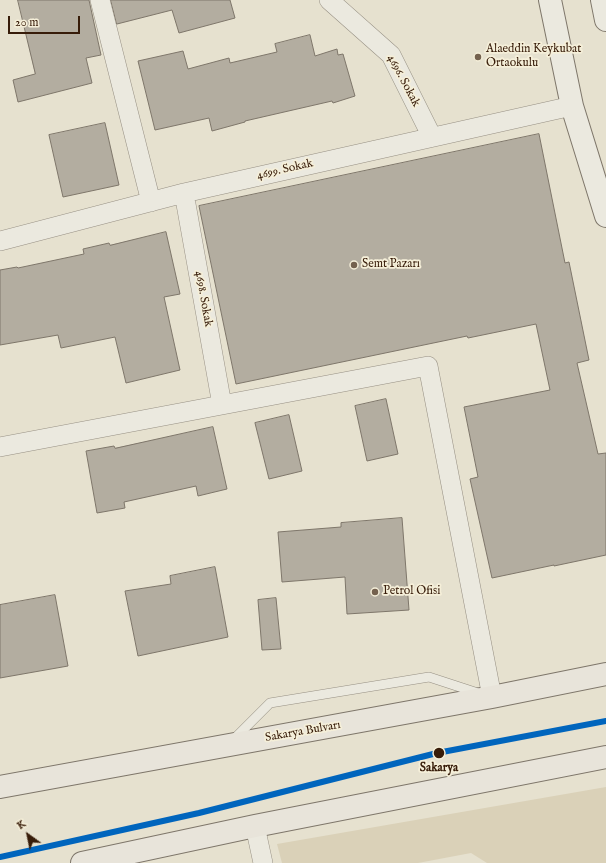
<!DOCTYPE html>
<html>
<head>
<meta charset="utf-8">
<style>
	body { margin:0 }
	#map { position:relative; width:606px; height:863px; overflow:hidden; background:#e6e1cf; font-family:"IM FELL English",serif }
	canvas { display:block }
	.north { position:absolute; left:8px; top:815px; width:40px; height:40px; -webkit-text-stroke:3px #f5efd9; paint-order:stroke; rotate:327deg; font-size:11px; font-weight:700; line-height:16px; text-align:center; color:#371c09 }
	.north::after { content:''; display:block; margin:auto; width:14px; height:18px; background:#371c09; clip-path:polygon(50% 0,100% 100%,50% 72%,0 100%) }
	.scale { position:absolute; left:8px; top:16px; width:72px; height:18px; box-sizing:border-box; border:2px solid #371c09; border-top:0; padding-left:5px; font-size:12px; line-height:14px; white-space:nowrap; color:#371c09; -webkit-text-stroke:3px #f5efd9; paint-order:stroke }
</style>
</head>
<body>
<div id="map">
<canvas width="606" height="863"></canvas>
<div class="north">K</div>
<div class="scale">20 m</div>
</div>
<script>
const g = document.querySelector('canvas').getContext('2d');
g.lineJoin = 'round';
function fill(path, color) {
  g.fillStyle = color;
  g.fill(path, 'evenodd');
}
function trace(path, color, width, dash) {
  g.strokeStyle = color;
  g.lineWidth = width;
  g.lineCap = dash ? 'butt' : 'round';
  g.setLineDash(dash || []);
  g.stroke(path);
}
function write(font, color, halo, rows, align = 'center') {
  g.font = font + ' "IM FELL English",serif';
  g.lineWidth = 3.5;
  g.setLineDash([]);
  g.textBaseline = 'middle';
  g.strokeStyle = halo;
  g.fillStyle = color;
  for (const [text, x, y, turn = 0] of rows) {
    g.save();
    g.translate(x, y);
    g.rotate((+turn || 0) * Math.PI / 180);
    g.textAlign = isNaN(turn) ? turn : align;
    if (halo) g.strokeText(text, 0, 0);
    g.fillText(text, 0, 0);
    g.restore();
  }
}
fill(new Path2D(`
	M 606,787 L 606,863 L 487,863 L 471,853 L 418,863 L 282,863 L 277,844 Z`), '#dad1b8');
const building = new Path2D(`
	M 18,0 L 89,0 L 101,55 L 86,58 L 92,83 L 18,102 L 13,80 L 35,74 Z
	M 111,0 L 230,0 L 235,18 L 179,33 L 172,10 L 117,24 Z
	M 310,35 L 315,56 L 337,49 L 338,55 L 343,54 L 355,96 L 333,103 L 332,101 L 245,121 L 245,122 L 212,131 L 209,118 L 155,130 L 138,61 L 183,51 L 188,69 L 229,58 L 230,63 L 277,52 L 275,44 Z
	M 105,123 L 119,185 L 63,197 L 49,135 Z
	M 539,134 L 565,263 L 569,262 L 589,360 L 577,363 L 598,454 L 606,453 L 606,555 L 554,566 L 554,565 L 492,578 L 470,479 L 478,477 L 464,407 L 550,390 L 536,324 L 468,338 L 467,336 L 236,384 L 199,206 Z
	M 166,232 L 180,294 L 164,297 L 180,370 L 126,383 L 115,337 L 61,348 L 58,335 L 0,345 L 0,270 L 17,267 L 18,268 L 84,254 L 83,249 L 109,243 L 110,245 Z
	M 386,399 L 398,454 L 367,461 L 355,406 Z
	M 289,415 L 302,471 L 269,479 L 255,423 Z
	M 213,427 L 227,489 L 198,496 L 196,486 L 124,502 L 125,508 L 97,513 L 86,451 L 114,446 L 115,448 Z
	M 402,518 L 409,610 L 347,614 L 345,577 L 282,582 L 278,532 L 341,527 L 341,523 Z
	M 215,567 L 228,637 L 138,656 L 125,591 L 171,584 L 170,576 Z
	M 55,595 L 68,666 L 0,678 L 0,605 Z
	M 276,598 L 281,649 L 262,650 L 258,600 Z`);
fill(building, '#b3ada0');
trace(building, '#7e766a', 1);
const lane = new Path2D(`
	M 234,739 L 270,703 L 429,677 L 481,694`);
const street = new Path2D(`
	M 100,0 L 151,202
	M 329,0 L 391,55 L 432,137
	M 184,193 L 222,405
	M 0,241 L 184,193 L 572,106
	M 0,447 L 428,366 L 492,697
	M 255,826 L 263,863`);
const secondary = new Path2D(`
	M 550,0 L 572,106 L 606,216
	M 602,0 L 606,20`);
const primary = new Path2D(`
	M 0,787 L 492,697 L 606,674
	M 82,863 L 255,826 L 606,757`);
trace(lane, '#979084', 10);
trace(street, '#979084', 20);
trace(secondary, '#7e766a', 24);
trace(primary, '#7e766a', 24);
trace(lane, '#ebe9df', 9);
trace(street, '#ebe9df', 19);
trace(secondary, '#ebe9df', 22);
trace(primary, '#e8e4da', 22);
trace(new Path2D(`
	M 0,857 L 199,813 L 437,753 L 606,721`), '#0065bd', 6);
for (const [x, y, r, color] of [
	[478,57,4,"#74614e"],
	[354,265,4,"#74614e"],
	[375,592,4,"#74614e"],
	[439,753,6,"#371c09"]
]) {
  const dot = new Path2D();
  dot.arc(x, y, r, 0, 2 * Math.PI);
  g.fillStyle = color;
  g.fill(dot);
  trace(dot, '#f5efd9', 1.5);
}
write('12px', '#371c09', '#f5efd9', [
	["Alaeddin Keykubat",486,50],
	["Ortaokulu",486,64],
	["Semt Pazarı",362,265],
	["Petrol Ofisi",383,592]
], 'left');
write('12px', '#371c09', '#f5efd9', [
	["4696. Sokak",403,81,62],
	["4699. Sokak",285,170,-13],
	["4698. Sokak",203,299,80],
	["Sakarya Bulvarı",303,732,-10]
]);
write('bold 12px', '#371c09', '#f5efd9', [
	["Sakarya",439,769]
]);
</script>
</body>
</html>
